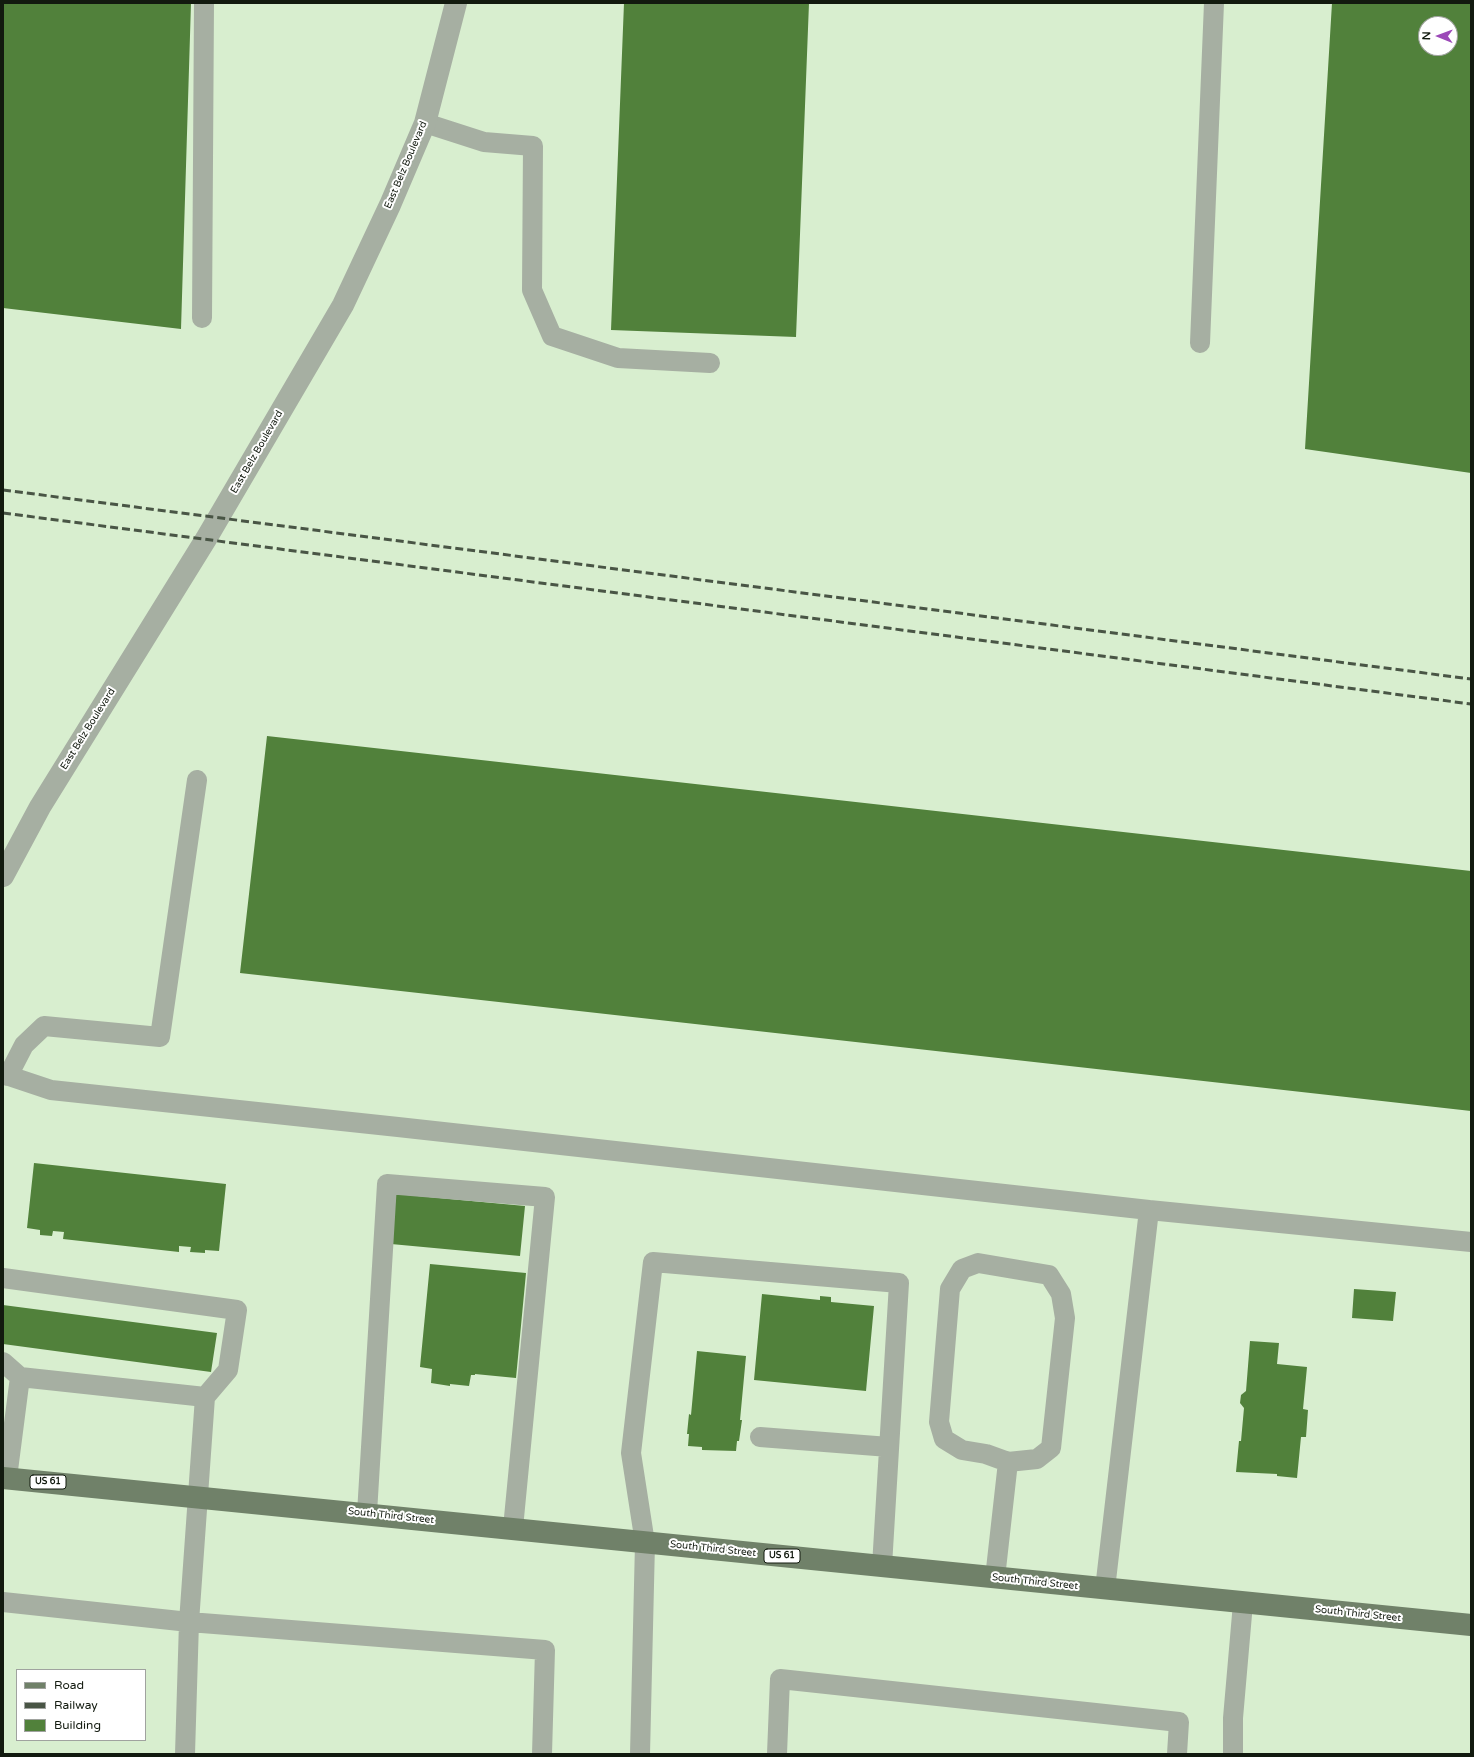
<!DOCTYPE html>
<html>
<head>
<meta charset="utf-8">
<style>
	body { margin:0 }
	#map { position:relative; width:1474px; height:1757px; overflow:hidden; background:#d8eecf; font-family:"Varela Round",sans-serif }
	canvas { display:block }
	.frame { position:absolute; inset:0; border:4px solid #121a0f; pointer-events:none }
	.legend { position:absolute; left:16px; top:1669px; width:130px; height:72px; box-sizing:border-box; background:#fff; border:1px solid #a0a39f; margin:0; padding:5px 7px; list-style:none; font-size:12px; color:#121a0f }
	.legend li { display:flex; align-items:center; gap:8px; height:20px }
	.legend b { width:20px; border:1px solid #a0a39f }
	.north { position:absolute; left:1418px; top:16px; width:40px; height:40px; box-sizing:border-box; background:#fff; border:1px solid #a0a39f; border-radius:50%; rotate:271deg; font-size:11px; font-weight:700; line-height:16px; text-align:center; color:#121a0f }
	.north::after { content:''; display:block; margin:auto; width:14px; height:18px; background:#9c49b8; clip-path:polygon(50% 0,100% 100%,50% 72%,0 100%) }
</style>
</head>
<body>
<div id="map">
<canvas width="1474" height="1757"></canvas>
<div class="frame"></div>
<ul class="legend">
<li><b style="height:5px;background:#708169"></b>Road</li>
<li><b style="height:5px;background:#495545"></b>Railway</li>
<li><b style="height:11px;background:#51813b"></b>Building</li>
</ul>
<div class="north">N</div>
</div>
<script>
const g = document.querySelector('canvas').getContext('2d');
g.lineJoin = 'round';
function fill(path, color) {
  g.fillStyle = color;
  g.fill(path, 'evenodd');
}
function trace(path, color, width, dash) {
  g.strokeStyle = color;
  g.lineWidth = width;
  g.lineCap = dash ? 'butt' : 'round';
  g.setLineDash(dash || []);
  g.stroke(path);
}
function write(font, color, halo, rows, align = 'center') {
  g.font = font + ' "Varela Round",sans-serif';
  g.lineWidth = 4;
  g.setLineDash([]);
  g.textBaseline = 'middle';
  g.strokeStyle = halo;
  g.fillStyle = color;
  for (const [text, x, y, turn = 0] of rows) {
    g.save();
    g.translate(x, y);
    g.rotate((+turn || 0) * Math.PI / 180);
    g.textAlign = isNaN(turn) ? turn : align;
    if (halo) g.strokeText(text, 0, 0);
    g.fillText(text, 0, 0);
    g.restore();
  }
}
fill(new Path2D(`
	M 3,3 L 191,3 L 181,329 L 3,308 Z
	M 624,3 L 809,3 L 796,337 L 611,330 Z
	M 1332,3 L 1471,3 L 1471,473 L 1305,449 ZM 1426,24 L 1450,24 L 1450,48 L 1426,48 Z
	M 267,736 L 1471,871 L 1471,1111 L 240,973 Z
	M 34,1163 L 226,1184 L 219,1251 L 205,1250 L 205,1253 L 190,1252 L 191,1247 L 179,1246 L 179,1252 L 63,1239 L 64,1232 L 53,1231 L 52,1236 L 40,1235 L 40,1230 L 27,1228 Z
	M 396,1194 L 525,1206 L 520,1256 L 391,1244 Z
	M 430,1264 L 526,1273 L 516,1378 L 475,1374 L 475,1375 L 471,1375 L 469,1386 L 450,1384 L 450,1386 L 431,1383 L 432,1369 L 420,1367 Z
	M 1354,1289 L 1396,1292 L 1393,1321 L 1352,1318 Z
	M 762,1294 L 820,1300 L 820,1296 L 831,1297 L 831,1302 L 874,1306 L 866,1391 L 754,1380 Z
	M 3,1305 L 217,1333 L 211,1372 L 3,1344 Z
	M 1250,1341 L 1279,1343 L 1277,1364 L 1307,1367 L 1303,1409 L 1308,1410 L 1306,1437 L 1301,1437 L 1297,1478 L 1277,1476 L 1277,1474 L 1236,1472 L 1239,1441 L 1241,1441 L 1244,1408 L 1240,1403 L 1241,1395 L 1246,1391 Z
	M 697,1351 L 746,1356 L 740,1420 L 742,1420 L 739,1441 L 737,1441 L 736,1451 L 702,1450 L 702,1447 L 688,1446 L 689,1434 L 687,1434 L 689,1414 L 691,1415 Z`), '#51813b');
trace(new Path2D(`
	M 425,123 L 484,142 L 533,146 L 532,290 L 552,336 L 618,358 L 710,363
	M 202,318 L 204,3
	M 1200,343 L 1214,3
	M 3,1074 L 51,1090 L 398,1127 L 1149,1210 L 1105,1589
	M 8,1076 L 24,1045 L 44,1026 L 160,1037 L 197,780
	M 1149,1210 L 1471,1242
	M 978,1263 L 1049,1275 L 1061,1294 L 1065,1318 L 1051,1448 L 1037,1459 L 1008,1462 L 986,1454 L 962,1450 L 944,1439 L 939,1422 L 950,1289 L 962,1269 Z
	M 3,1278 L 237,1310 L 228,1370 L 205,1397 L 189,1622 L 185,1754
	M 3,1362 L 20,1377
	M 760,1437 L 889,1447
	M 7,1478 L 20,1377 L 205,1397
	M 367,1513 L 387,1184 L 545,1197 L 513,1528
	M 995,1578 L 1008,1462
	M 3,1602 L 189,1622 L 545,1650 L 542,1754
	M 640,1754 L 645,1543 L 631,1453 L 653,1262 L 899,1283 L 882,1566
	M 777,1754 L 780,1679 L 1179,1722 L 1177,1754
	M 1233,1754 L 1233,1718 L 1243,1603`), '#a6afa2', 20);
trace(new Path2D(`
	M 3,876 L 40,807 L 206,539 L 343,305 L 390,205 L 425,123 L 456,3`), '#a6afa2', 22);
trace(new Path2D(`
	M 3,1478 L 1471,1625`), '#708169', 22);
trace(new Path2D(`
	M 3,490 L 1471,679
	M 3,513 L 1471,704`), '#495545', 3, [8, 4]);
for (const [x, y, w] of [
	[48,1482,36],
	[782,1556,36]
]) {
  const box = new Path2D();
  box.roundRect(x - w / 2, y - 7, w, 14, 3);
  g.fillStyle = '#fff';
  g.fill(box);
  trace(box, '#121a0f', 1);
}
write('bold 9px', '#121a0f', null, [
	["US 61",48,1482],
	["US 61",782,1556]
]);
write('10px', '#121a0f', '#fff', [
	["East Belz Boulevard",406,165,-67],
	["East Belz Boulevard",257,452,-60],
	["East Belz Boulevard",88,729,-58],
	["South Third Street",391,1516,6],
	["South Third Street",713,1549,6],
	["South Third Street",1035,1582,6],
	["South Third Street",1358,1614,6]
]);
</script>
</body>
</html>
